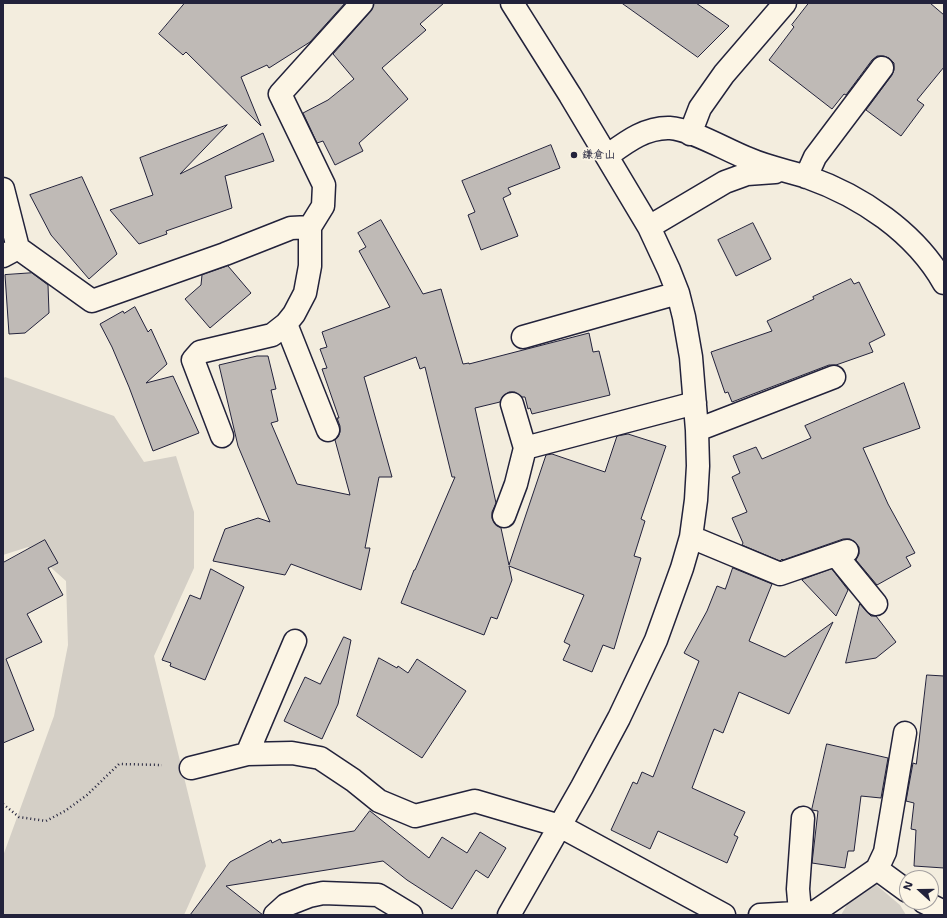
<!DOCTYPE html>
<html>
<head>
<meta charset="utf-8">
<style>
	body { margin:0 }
	#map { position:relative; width:947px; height:918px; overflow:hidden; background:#f3edde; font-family:"Shantell Sans",sans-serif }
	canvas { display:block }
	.frame { position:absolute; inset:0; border:4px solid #22223b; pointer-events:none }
	.north { position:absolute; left:899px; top:870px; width:40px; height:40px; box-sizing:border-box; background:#fcf5e5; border:1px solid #a5a1a1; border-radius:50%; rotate:291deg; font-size:11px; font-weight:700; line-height:16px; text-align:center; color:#22223b }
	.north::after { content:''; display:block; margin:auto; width:14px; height:18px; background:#22223b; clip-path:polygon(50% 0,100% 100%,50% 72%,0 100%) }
</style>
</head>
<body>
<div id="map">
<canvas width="947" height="918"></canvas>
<div class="frame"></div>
<div class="north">N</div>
</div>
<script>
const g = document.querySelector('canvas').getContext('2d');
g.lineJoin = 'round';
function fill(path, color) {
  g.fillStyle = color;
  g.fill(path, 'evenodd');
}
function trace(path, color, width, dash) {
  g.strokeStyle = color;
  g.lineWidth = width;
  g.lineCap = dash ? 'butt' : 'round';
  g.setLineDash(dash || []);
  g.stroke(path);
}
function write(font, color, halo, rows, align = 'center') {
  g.font = font + ' "Shantell Sans","Klee One",sans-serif';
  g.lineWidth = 3.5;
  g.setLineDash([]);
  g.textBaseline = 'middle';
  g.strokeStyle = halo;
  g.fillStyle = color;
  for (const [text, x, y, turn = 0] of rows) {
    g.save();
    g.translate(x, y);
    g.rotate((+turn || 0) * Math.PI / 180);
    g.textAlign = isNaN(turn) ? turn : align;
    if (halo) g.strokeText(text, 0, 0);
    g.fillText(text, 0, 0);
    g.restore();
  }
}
fill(new Path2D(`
	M 5,377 L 114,416 L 144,462 L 176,456 L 194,512 L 194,568 L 154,656 L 206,866 L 184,915 L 3,915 L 3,856 L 54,716 L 68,645 L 66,581 L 28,547 L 3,555 L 3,379 Z
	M 874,883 L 900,905 L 906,915 L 841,915 L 852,896 Z`), '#d4cfc6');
const building = new Path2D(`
	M 185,3 L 345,3 L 310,42 L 269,68 L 267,65 L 241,77 L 261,126 L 186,52 L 183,55 L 159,34 Z
	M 374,3 L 444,3 L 420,24 L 426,30 L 382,68 L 408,99 L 359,143 L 363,151 L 335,165 L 323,141 L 317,143 L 303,113 L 328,100 L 354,79 L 333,54 L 371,11 Z
	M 622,3 L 696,3 L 729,26 L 698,57 Z
	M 809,3 L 930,3 L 944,15 L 944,67 L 917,100 L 924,105 L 901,136 L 866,110 L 892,75 L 894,70 L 894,63 L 889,58 L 884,56 L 877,56 L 872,60 L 846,95 L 844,94 L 832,109 L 769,60 L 794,27 L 792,25 Z
	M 227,125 L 180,174 L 263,133 L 274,161 L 225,176 L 232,208 L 166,231 L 167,234 L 139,244 L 110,210 L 153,195 L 140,158 Z
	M 551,145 L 560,168 L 508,188 L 511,194 L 503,198 L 518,236 L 481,250 L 468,215 L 475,212 L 462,181 Z
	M 82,177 L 117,254 L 89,279 L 51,235 L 30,195 Z
	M 381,220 L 423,294 L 441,289 L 463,364 L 469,363 L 469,364 L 589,333 L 593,352 L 599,351 L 610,395 L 532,414 L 530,408 L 528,409 L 525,397 L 522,397 L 515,392 L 509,392 L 503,396 L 500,402 L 475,408 L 496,503 L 492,512 L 492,518 L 495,524 L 501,528 L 509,565 L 546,455 L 552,454 L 605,472 L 617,436 L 628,434 L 666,446 L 641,519 L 645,521 L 634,556 L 641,558 L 614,649 L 603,645 L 592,672 L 563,660 L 570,645 L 564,642 L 584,595 L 509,566 L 512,580 L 497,619 L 491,617 L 484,635 L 401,603 L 414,570 L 415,570 L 455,477 L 452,477 L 425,367 L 420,369 L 416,357 L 364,377 L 392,477 L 379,477 L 365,548 L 370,548 L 361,590 L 291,564 L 285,575 L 213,561 L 225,529 L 258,518 L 270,522 L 238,446 L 219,365 L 257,356 L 268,356 L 276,389 L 271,390 L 278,421 L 271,423 L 297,484 L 350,495 L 335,440 L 338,437 L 340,432 L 340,426 L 337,418 L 339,418 L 322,369 L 327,368 L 320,349 L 327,347 L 322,332 L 390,307 L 359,251 L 366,247 L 358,233 Z
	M 753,223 L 771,259 L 736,276 L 718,240 Z
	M 228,266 L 251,293 L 210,328 L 185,299 L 201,285 L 202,275 Z
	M 32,273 L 48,285 L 49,313 L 25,333 L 9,334 L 5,275 Z
	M 851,279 L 854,284 L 859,282 L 885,335 L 869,343 L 873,352 L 836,365 L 829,365 L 732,402 L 728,392 L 725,393 L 711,352 L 772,331 L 767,321 L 814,299 L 813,297 Z
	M 135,307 L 148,332 L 151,329 L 167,364 L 146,383 L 173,376 L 199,433 L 153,451 L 129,387 L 112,347 L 100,324 L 123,311 L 124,313 Z
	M 904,383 L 920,428 L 863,448 L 888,504 L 915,553 L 906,557 L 911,566 L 877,585 L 856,560 L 859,554 L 859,547 L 855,542 L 850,539 L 843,539 L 783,560 L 782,559 L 780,561 L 742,545 L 743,543 L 732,518 L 747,512 L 732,477 L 740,473 L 733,456 L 756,447 L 762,459 L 811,438 L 805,426 Z
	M 45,540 L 58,563 L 48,568 L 63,595 L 27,614 L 42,642 L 6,659 L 34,730 L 3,743 L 3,563 Z
	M 733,568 L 772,584 L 749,641 L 785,657 L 833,622 L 789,714 L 739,692 L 723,733 L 714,729 L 692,788 L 745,812 L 734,835 L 738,837 L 727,863 L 658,831 L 650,849 L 611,830 L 633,782 L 637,784 L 642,772 L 653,777 L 699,661 L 684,653 L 707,611 L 717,586 L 725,589 Z
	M 211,569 L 244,587 L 205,680 L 170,666 L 171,663 L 162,660 L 190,595 L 200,599 Z
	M 832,569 L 848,590 L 836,616 L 802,580 Z
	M 860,604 L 867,612 L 871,616 L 876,616 L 896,642 L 876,658 L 846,663 Z
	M 344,637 L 351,640 L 338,704 L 322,739 L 284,721 L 305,677 L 320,684 Z
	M 379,658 L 397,668 L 398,666 L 408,673 L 417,659 L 466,691 L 422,758 L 357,716 Z
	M 927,675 L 944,676 L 944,868 L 914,866 L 916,830 L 911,829 L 914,803 L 906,801 L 913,763 L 916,764 Z
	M 827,744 L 888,758 L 881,798 L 861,796 L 854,851 L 848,851 L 845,868 L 812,863 L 818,811 L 812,810 Z
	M 370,811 L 429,858 L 442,837 L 467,853 L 480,832 L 506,848 L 488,878 L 476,870 L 452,909 L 407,880 L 383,861 L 226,886 L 263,915 L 190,915 L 230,862 L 271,840 L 272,843 L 280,839 L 282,843 L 354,831 Z`);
fill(building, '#bfbab6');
trace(building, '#22223b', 1);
const minor = new Path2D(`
	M 690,134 L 700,108 L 724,74 L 785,3
	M 607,156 C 625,143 645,127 670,128 C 691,129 728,151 749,159 C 767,167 788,171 807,177 C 861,196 915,232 944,283
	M 806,177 L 815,157 L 882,68
	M 3,189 L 18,248 L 3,256
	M 649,227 L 725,182 L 747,174 L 775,172
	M 18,248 L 92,301 L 225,254 L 291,228 L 310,227 L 323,206 L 324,185 L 280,94 L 362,3
	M 286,324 L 328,430
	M 523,337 L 678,293
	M 697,430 L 834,377
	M 222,436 L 193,360 L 200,352 L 272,335 L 286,324 L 294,314 L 305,293 L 310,266 L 310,227
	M 525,448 L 695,403
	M 504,516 L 516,484 L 525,448 L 512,404
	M 691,537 L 780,574 L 847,551
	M 836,555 L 876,604
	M 247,754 L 295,641
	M 191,768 L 247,754 L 292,753 L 320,758 L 353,780 L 379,801 L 415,816 L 475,801 L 560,826 L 724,915
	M 877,869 L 907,891
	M 924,902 L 944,912
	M 800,912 L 798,889 L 803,818
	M 275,915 L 286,905 L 309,896 L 323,893 L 378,895 L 411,915
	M 509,915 L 582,787 L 619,718 L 656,640 L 682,568 L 691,537 L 696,500 L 698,466 L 697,430 L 691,357 L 684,317 L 678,293 L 669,270 L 649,227 L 570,95 L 512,3
	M 760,915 L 815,912 L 877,869 L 885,852 L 905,733`);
trace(minor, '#22223b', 25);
trace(new Path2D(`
	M 3,804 L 19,817 L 46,821 L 65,811 L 87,795 L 119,764 L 162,765`), '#22223b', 2.5, [1, 3]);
trace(minor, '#fcf5e5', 22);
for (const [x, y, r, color] of [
	[574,155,4,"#22223b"]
]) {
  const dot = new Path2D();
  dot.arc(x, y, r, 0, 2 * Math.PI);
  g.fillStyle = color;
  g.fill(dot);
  trace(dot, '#fcf5e5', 1.5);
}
write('bold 11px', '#22223b', '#fcf5e5', [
	["鎌倉山",582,155]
], 'left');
</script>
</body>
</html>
